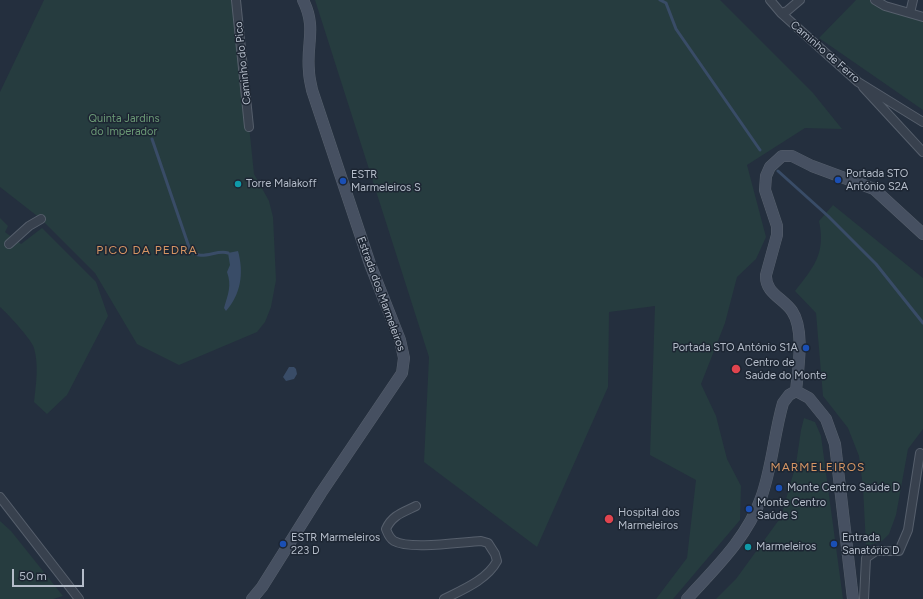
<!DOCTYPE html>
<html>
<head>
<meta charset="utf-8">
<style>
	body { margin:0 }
	#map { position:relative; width:923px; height:599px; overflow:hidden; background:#242f3e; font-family:Figtree,sans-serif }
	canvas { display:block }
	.scale { position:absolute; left:12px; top:569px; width:72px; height:18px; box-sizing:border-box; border:2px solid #b4bcc9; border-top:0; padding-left:5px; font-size:12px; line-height:14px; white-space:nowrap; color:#b4bcc9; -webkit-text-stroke:3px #1d2633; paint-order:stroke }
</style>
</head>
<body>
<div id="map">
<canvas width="923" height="599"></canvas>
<div class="scale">50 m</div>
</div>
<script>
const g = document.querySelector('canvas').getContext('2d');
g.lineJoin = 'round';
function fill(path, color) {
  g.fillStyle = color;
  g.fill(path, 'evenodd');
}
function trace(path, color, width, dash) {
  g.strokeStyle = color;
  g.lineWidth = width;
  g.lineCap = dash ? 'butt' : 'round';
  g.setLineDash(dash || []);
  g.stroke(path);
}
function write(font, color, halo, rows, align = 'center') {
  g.font = font + ' Figtree,sans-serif';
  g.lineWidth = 3;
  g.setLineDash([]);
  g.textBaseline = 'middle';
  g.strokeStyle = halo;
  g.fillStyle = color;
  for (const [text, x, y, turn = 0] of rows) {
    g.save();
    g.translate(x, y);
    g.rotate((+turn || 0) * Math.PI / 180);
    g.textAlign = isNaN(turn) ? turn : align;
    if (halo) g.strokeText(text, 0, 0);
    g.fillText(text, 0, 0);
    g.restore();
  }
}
fill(new Path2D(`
	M 44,0 L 236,0 L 254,174 L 269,201 L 273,217 L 276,280 L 271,307 L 265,322 L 257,332 L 179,365 L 137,344 L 95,273 L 41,219 L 0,187 L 0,92 Z
	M 315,0 L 720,0 L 813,93 L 842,129 L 805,128 L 747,165 L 766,237 L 756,259 L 737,277 L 725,323 L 701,384 L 716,416 L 727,459 L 741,486 L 740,520 L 673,599 L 656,599 L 687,558 L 696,480 L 650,455 L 655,306 L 609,312 L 608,387 L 537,547 L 424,462 L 429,357 Z
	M 856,0 L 878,0 L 923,15 L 923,110 L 819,38 Z
	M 833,205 L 923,278 L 923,429 L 908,449 L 896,515 L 889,534 L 882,541 L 866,546 L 863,487 L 859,456 L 848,428 L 823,396 L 816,313 L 795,291 C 814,267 826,253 819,221 Z
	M 0,218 L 8,226 L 5,232 L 21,244 L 42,228 L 96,282 L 108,316 L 67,395 L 47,414 L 34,402 C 36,384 39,366 34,348 C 32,340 7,313 0,307 Z
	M 804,418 L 815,422 L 821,436 L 843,599 L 716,599 L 736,579 L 781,517 L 796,464 L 801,430 Z
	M 0,521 L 11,531 L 63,596 L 53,599 L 0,599 Z`), '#263c3f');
fill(new Path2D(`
	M 238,251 C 244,273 241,294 226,311 L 224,308 C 228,294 232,286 227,272 L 230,265 L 228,253 Z
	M 289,367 L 294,367 L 296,369 L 297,374 L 294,379 L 286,381 L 283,377 Z`), '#394c67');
trace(new Path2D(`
	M 660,0 L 666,3 L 676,29 L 760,150
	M 152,139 L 190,250 C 201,262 216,249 228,253
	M 778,171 L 828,216 L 876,264 L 923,323`), '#394c67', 3);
const street = new Path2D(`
	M 236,0 L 249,127
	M 770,0 L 781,13 L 858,82 L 923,122
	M 875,0 L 885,6 L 923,17
	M 781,13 L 787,11 L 800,0
	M 910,13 L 913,0
	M 863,87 L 923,152
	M 9,244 L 29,226 L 41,219
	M 0,497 L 79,599
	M 416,506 C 404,512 392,515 386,529 C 388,534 389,538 394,541 C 410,550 461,542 481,541 L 488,543 L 495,554 L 497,561 C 487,580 462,590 444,599
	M 864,599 L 866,558 L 876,551 L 899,551 L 908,530 L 920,453 L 923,455`);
const secondary = new Path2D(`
	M 796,391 C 798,369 805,330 792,311 C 783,298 765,293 766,275 L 777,235 L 777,226 L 765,190 L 766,176 L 770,167 L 782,156 L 792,156 L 812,166 L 874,189 L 923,234
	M 796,391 L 809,398 L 826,419 L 835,444 L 853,599
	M 252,599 L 262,587 L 321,493 L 402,373 L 404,358 L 400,340 L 370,264 L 312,90 C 311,84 309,78 309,71 C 306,44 317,28 303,0
	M 687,599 C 715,568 747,538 761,498 C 772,468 774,434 783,403 L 789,395 L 796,391`);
trace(street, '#565f6c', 10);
trace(secondary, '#565f6c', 12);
trace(street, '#38414e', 8);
trace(secondary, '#465061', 11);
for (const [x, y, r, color] of [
	[838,180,4,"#1a4fb4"],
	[343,181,4,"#1a4fb4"],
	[238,184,4,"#0f9aa8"],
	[806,348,4,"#1a4fb4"],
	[736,369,5,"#e0444e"],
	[779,488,4,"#1a4fb4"],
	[749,509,4,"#1a4fb4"],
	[609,519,5,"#e0444e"],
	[283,544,4,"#1a4fb4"],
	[834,544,4,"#1a4fb4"],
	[748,547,4,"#0f9aa8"]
]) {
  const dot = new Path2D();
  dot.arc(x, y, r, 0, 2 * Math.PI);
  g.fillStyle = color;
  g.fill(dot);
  trace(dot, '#1d2633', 1.5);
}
write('11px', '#b4bcc9', '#1d2633', [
	["Caminho de Ferro",825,52,41],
	["Caminho do Pico",243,63,-96],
	["Estrada dos Marmeleiros",381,294,70]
]);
write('11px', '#6b9a76', '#1d2633', [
	["Quinta Jardins",124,119],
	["do Imperador",124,132]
]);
write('11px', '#b4bcc9', '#1d2633', [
	["Portada STO",846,174],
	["António S2A",846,187],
	["ESTR",351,175],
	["Marmeleiros S",351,188],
	["Torre Malakoff",246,184],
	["Portada STO António S1A",798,348,"right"],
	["Centro de",745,363],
	["Saúde do Monte",745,376],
	["Monte Centro Saúde D",787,488],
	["Monte Centro",757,503],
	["Saúde S",757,516],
	["Hospital dos",618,513],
	["Marmeleiros",618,526],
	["ESTR Marmeleiros",291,538],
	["223 D",291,551],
	["Entrada",842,538],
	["Sanatório D",842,551],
	["Marmeleiros",756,547]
], 'left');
g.letterSpacing = '1px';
write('12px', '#d59563', '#1d2633', [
	["PICO DA PEDRA",147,250],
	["MARMELEIROS",818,467]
]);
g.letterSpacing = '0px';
</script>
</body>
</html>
